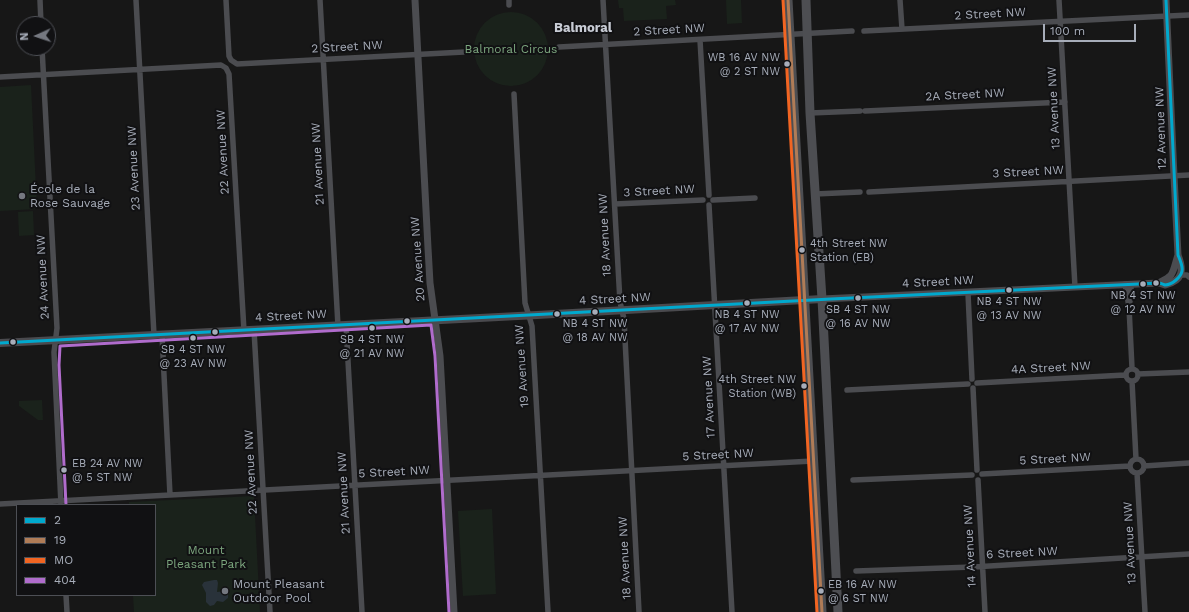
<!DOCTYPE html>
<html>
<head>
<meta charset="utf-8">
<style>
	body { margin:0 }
	#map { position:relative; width:1189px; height:612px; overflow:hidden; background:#171717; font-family:"Work Sans",sans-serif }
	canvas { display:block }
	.legend { position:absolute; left:16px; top:504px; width:140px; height:92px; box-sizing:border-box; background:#111113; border:1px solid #4d4f55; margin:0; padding:5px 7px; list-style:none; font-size:12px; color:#a7adb9 }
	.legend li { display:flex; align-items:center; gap:8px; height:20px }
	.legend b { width:20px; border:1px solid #4d4f55 }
	.north { position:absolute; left:16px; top:16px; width:40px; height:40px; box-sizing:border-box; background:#111113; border:1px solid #4d4f55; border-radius:50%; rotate:267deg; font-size:11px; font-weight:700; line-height:16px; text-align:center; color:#a7adb9 }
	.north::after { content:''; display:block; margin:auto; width:14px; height:18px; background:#757880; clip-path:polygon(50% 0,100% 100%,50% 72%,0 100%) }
	.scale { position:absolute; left:1043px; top:24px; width:93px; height:18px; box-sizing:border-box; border:2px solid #a7adb9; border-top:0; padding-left:5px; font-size:12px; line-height:14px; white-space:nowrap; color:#a7adb9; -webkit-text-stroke:3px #111113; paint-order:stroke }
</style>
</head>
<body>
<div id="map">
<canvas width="1189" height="612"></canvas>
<ul class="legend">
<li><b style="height:5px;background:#00a9ce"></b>2</li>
<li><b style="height:5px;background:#b07c57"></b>19</li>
<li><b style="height:5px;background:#f26522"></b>MO</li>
<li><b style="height:5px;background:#b06ccc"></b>404</li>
</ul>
<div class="north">N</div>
<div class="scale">100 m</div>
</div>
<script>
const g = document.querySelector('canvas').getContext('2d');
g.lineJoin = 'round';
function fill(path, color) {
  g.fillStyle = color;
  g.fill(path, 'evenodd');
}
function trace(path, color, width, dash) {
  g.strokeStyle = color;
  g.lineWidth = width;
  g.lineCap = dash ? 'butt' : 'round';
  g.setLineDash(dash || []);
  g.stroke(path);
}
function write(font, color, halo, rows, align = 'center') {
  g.font = font + ' "Work Sans",sans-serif';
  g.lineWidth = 4;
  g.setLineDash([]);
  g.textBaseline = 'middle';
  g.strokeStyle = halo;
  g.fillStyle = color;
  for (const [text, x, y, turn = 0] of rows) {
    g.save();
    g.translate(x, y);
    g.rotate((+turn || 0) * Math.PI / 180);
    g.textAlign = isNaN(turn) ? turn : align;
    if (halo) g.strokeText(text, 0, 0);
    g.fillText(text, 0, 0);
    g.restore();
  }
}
fill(new Path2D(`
	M 618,0 L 675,0 L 676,5 L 666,6 L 667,19 L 624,21 L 623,8 L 619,8 Z
	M 726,0 L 741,0 L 742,23 L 727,24 Z
	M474 49a37 37 0 1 1 74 0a37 37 0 1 1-74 0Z
	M 31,85 L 37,209 L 0,211 L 0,87 Z
	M 33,211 L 34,235 L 19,236 L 18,212 Z
	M 42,400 L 43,420 L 38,420 L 19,406 L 19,401 Z
	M 254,496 L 260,612 L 134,612 L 133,595 L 155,595 L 155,505 L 129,505 L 129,502 Z
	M 492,509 L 496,594 L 463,596 L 458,511 Z`), '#1a221b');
fill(new Path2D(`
	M 214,580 L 217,580 L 218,583 L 217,592 L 225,591 L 228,594 L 228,598 L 223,602 L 217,601 L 214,605 L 210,606 L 206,602 L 206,593 L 202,585 L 204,582 Z`), '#29323a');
trace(new Path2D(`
	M 40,0 L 41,24
	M 136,0 L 154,335
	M 226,0 L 229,56 L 231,60 L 237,64 L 464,52
	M 320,0 L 338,326
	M 509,0 L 509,5
	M 603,0 L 620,302 L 624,319 L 639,612
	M 900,0 L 902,29
	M 1059,0 L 1075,287
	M 864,31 L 1189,15
	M 700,40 L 709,195
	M 559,47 L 852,31
	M 42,48 L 57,328 L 54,352 L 61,505
	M 0,77 L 221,65 L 226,68 L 229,74 L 244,331
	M 514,94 L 525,303 L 532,326 L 548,612
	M 865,111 L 1065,102
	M 810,113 L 860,111
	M 869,192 L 1189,175
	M 815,194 L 860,192
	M 713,200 L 755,198
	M 615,204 L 703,200
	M 709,205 L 732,612
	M 1181,275 L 1187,275 L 1189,277
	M 1125,284 L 1129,307 L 1132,368
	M 968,293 L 972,379
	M 1129,305 L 1131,297 L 1131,284
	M 346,325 L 362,612
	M 254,330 L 270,612
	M 162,335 L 170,495
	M1126 375a6 6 0 1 1 12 0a6 6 0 1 1-12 0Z
	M 1138,374 L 1189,372
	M 1132,381 L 1136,459
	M 977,383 L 1125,375
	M 973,388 L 977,470
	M 847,390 L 968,384
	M1130 466a7 7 0 1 1 14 0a7 7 0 1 1-14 0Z
	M 1144,466 L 1189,463
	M 1137,473 L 1145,612
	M 982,474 L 1130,466
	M 853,480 L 972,475
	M 978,480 L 985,612
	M 0,504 L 813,461
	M 856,571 L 973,567 L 1189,554
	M 66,595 L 67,612`), '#4b4c50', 5.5);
trace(new Path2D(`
	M 415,0 L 428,248 L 430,283 L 440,356 L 454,612
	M 1159,283 C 1162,281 1167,279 1170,276 C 1174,273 1176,260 1178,255
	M 822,299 L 1159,283 L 1165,285 C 1183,281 1184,270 1178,255 L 1174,176 L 1166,0`), '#4b4c50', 7);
trace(new Path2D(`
	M 0,343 L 537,315 L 822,299`), '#4a4a4e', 8);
trace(new Path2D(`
	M 788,0 L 822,612
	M 806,0 L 810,113 L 822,299 L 838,612`), '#4d4e52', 9);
trace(new Path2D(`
	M 0,343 L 831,299 L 1159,283 C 1160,283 1165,285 1165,285 C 1172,285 1181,277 1182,271 C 1183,266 1180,260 1178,255 L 1166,0`), '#00a9ce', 3);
trace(new Path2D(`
	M 788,0 L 822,612`), '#b07c57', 3);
trace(new Path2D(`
	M 783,0 L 817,612`), '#f26522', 3);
trace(new Path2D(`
	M 66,505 L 59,365 L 60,346 L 431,325 L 435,356 L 449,612`), '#b06ccc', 3);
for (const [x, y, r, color] of [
	[787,64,3.5,"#a7adb9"],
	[22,196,4,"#757880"],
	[802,250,3.5,"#a7adb9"],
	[1156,283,3.5,"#a7adb9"],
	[1143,284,3.5,"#a7adb9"],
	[1009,290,3.5,"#a7adb9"],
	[858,298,3.5,"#a7adb9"],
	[747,303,3.5,"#a7adb9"],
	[595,312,3.5,"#a7adb9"],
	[557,314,3.5,"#a7adb9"],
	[407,321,3.5,"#a7adb9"],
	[372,328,3.5,"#a7adb9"],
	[215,332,3.5,"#a7adb9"],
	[193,338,3.5,"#a7adb9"],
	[13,342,3.5,"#a7adb9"],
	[804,386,3.5,"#a7adb9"],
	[64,470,3.5,"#a7adb9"],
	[225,591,4,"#757880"],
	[821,591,3.5,"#a7adb9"]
]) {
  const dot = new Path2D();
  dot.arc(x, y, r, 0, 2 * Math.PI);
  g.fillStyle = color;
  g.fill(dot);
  trace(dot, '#111113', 1.5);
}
write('11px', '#a7adb9', '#111113', [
	["WB 16 AV NW",780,58,"right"],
	["@ 2 ST NW",780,72,"right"],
	["4th Street NW",810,244,"left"],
	["Station (EB)",810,258,"left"],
	["NB 4 ST NW",1143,296],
	["@ 12 AV NW",1143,310],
	["NB 4 ST NW",1009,302],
	["@ 13 AV NW",1009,316],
	["SB 4 ST NW",858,310],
	["@ 16 AV NW",858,324],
	["NB 4 ST NW",747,315],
	["@ 17 AV NW",747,329],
	["NB 4 ST NW",595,324],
	["@ 18 AV NW",595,338],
	["SB 4 ST NW",372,340],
	["@ 21 AV NW",372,354],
	["SB 4 ST NW",193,350],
	["@ 23 AV NW",193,364],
	["4th Street NW",796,380,"right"],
	["Station (WB)",796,394,"right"],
	["EB 24 AV NW",72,464,"left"],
	["@ 5 ST NW",72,478,"left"],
	["EB 16 AV NW",828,585,"left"],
	["@ 6 ST NW",828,599,"left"]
]);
write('12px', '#a7adb9', '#111113', [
	["2 Street NW",990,14,-3],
	["2 Street NW",669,30,-3],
	["2 Street NW",347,47,-3],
	["2A Street NW",965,95,-3],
	["13 Avenue NW",1054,108,-93],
	["12 Avenue NW",1161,128,-92],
	["22 Avenue NW",223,152,-93],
	["21 Avenue NW",318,164,-93],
	["23 Avenue NW",134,168,-93],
	["3 Street NW",1028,172,-3],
	["3 Street NW",659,191,-3],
	["18 Avenue NW",605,235,-93],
	["20 Avenue NW",418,259,-94],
	["24 Avenue NW",43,277,-93],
	["4 Street NW",938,282,-3],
	["4 Street NW",615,299,-3],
	["4 Street NW",291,316,-3],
	["19 Avenue NW",522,366,-94],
	["4A Street NW",1051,368,-3],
	["17 Avenue NW",709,397,-93],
	["5 Street NW",718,455,-3],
	["5 Street NW",1055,459,-3],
	["22 Avenue NW",251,472,-93],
	["5 Street NW",394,472,-3],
	["21 Avenue NW",344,493,-93],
	["13 Avenue NW",1130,543,-93],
	["14 Avenue NW",970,546,-93],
	["6 Street NW",1022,553,-3],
	["18 Avenue NW",625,558,-93]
]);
write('12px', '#7ca67e', '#111113', [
	["Balmoral Circus",511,49],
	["Mount",206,550],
	["Pleasant Park",206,564]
]);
write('12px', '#a7adb9', '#111113', [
	["École de la",30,189],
	["Rose Sauvage",30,203],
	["Mount Pleasant",233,584],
	["Outdoor Pool",233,598]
], 'left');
write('bold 13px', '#c8ccd5', '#111113', [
	["Balmoral",583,28]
]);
</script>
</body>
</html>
